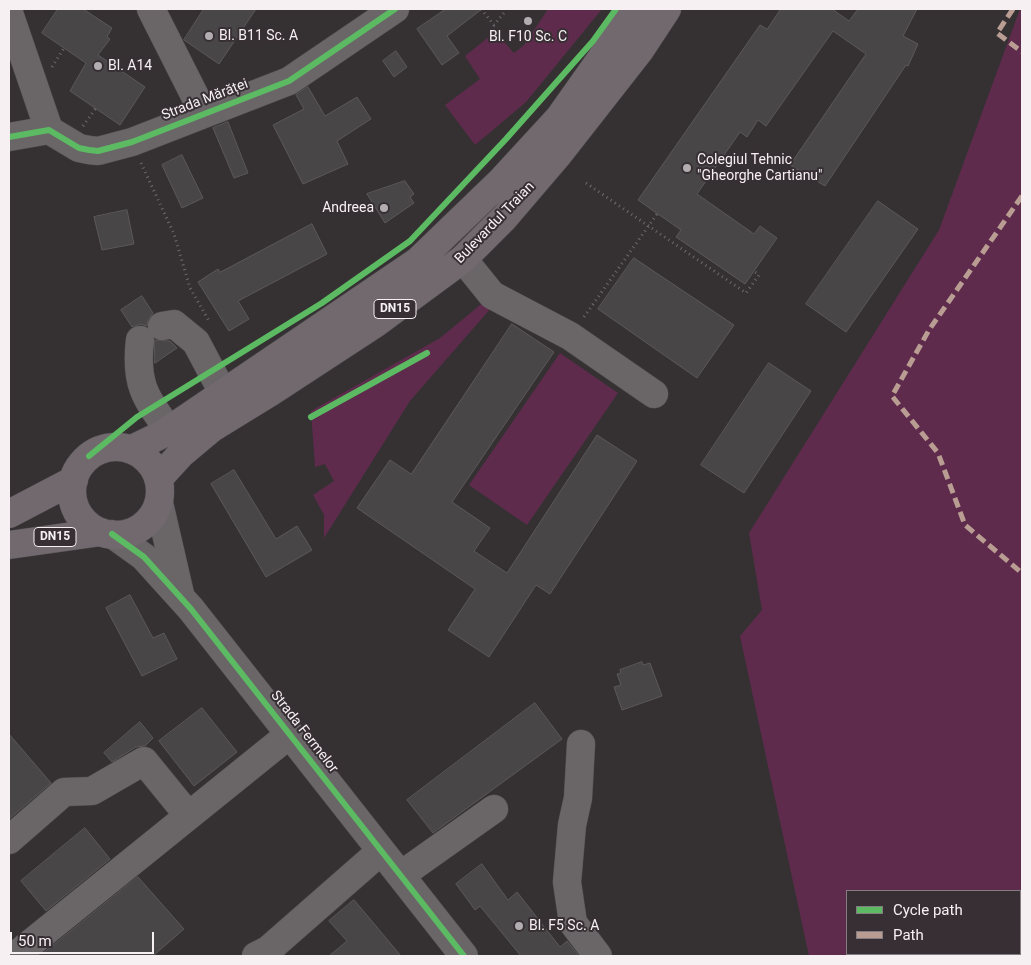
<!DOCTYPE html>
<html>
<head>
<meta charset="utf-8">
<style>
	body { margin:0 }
	#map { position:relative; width:1031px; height:965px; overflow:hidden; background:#353133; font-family:Roboto,sans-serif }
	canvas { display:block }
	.frame { position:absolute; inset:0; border:10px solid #f6f0f3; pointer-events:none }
	.legend { position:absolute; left:846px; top:890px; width:175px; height:65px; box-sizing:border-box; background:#372f33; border:1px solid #837c80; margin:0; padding:6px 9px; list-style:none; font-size:15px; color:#f6f0f3 }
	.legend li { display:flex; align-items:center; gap:10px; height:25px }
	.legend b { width:25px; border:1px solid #837c80 }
	.scale { position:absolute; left:10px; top:932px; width:144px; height:22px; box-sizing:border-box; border:2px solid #f6f0f3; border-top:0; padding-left:6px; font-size:15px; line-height:18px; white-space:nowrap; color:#f6f0f3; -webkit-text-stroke:4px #372f33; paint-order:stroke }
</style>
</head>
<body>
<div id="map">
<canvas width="1031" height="965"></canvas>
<div class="frame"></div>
<ul class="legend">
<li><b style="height:6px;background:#5cba63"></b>Cycle path</li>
<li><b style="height:6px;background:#b99d93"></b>Path</li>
</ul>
<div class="scale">50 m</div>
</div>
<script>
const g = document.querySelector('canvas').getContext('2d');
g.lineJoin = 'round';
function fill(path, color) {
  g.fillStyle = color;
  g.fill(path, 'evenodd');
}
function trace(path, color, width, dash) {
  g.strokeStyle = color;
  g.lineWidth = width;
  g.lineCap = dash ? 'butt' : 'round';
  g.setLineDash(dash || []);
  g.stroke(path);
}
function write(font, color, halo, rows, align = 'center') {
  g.font = font + ' Roboto,sans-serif';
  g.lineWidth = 4;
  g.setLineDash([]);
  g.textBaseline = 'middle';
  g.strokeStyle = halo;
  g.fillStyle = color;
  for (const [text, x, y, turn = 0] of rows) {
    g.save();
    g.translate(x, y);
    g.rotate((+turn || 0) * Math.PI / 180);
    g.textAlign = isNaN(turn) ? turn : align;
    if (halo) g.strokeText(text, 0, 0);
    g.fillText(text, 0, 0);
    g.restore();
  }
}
fill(new Path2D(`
	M 548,9 L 602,9 L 526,102 L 475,145 L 445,105 L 480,79 L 465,56 L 495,32 L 514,53 L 524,45 Z
	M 1020,9 L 1022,9 L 1022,956 L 809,956 L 740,636 L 762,610 L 749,533 L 939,230 ZM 847,891 L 1020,891 L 1020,954 L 847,954 Z
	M 485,301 L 491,308 L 410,401 L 324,538 L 324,515 L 313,495 L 334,481 L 325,464 L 315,467 L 311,411 L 440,338 Z
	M 560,353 L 618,393 L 527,525 L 469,485 Z`), '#5e2b4c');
const building = new Path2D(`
	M 58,9 L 83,9 L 112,28 L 107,37 L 110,39 L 98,55 L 145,87 L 120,125 L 70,91 L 86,63 L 42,33 Z
	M 204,9 L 256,9 L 219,64 L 184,40 Z
	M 446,9 L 482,9 L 447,36 L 459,53 L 442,65 L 417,29 Z
	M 781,9 L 832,9 L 849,21 L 858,9 L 917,9 L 903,36 L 918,44 L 908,66 L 906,65 L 825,186 L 790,165 L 866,54 L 833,31 L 766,126 L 758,120 L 747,137 L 740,132 L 697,194 L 754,234 L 760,226 L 777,238 L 745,284 L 676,237 L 681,230 L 638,200 L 760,25 L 767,29 Z
	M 396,51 L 407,67 L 394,77 L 383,61 Z
	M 308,87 L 325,116 L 357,97 L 371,119 L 337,141 L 348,164 L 303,184 L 273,125 L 304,109 L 296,95 Z
	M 228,122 L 248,173 L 234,178 L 213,128 Z
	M 182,155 L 203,198 L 182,208 L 162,165 Z
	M 405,181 L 414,194 L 410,197 L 414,203 L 385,223 L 367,194 Z
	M 878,201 L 918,229 L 846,332 L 806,304 Z
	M 127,210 L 134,244 L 102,250 L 94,217 Z
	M 312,224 L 327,254 L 238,301 L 249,319 L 229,331 L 198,282 L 218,269 L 220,272 Z
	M 634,258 L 734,325 L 697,378 L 598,309 Z
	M 142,296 L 153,313 L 148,320 L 147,326 L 141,324 L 132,327 L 121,310 Z
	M 512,324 L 554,352 L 452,502 L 490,528 L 474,551 L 507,573 L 597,435 L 637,461 L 550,594 L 536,585 L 489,657 L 448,630 L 475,589 L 357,508 L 390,460 L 411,474 Z
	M 155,340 L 170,341 L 177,348 L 155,363 Z
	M 769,363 L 811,391 L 744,493 L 701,465 Z
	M 234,470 L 276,539 L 297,526 L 312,550 L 266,577 L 211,484 Z
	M 130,595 L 153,638 L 164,633 L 177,659 L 142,676 L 106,608 Z
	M 642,662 L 643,665 L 650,663 L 662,696 L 622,710 L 614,687 L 621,685 L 617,674 L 621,673 L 620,670 Z
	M 535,703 L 562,739 L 433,833 L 407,800 Z
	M 202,708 L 237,752 L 194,786 L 159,741 Z
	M 140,722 L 153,738 L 145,746 L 136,747 L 112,762 L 104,753 Z
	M 9,734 L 51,783 L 9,819 Z
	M 85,828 L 110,859 L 46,911 L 21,881 Z
	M 482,864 L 508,900 L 517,892 L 560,947 L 567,941 L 579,956 L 521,956 L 480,906 L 475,910 L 456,884 Z
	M 138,877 L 184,929 L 153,956 L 40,956 Z
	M 354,900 L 371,920 L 401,956 L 329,956 L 347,941 L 329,921 Z`);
fill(building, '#494648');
trace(building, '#5c585a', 1);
const minor = new Path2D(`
	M 151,9 L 204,114
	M 9,13 L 49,130
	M 9,137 L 49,130 L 79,148 L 89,150 L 98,151 L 132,142 L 289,81 L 395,9
	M 463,259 L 492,295 L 570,336 L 654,394
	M 162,326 L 174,324 L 196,342 L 223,393
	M 140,340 C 135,382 144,397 169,430
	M 159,503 L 180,594
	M 112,534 L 144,557 L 191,609 L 464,956
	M 581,744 L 578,798 L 572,825 L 567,882 L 573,923 L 598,956
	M 9,840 L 64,792 L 92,791 L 144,761 L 188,815
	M 401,875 L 494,809
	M 15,956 L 290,734
	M 256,956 L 268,950 L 381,851`);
const major = new Path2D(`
	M72 491a44 44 0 1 1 88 0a44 44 0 1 1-88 0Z
	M 132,449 L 163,434 L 418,261 L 501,181 L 559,118 L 636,9
	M 159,478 L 181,454 L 212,428 L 269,393 L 376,323 L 463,259 L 504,218 L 557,156 L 640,50 L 667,9
	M 9,514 L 74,480
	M 9,545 L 101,532`);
trace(minor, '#504d4f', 29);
trace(major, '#504d4f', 29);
trace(new Path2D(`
	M 481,9 L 494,25 L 504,13
	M 52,67 L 64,48
	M 83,126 L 96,108
	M 141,163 L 174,234 L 190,288 L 209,321
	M 586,183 L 746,293 L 759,275 L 754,271
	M 584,317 L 657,214`), '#6e6b6d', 3, [1, 4]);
trace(minor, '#6a6668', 28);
trace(major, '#72696e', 28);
trace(new Path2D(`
	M 1013,9 L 997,33 L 1022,52
	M 1022,196 L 929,330 L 892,396 L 938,453 L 965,525 L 1022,573`), '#b99d93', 5, [10, 5]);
trace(new Path2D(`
	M 9,137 L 49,130 L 79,148 L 89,150 L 98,151 L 132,142 L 289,81 L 395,9
	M 311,417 L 427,353
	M 89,456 L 137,417 L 322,303 L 410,241 L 506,139 L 593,41 L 616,9
	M 112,534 L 144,557 L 191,609 L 464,956`), '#5cba63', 6);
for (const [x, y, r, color] of [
	[528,21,5,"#b2adb0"],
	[209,36,5,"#b2adb0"],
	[98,66,5,"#b2adb0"],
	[687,168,5,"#b2adb0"],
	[384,208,5,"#b2adb0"],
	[519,926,5,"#b2adb0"]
]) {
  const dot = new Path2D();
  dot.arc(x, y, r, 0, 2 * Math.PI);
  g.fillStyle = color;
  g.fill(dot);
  trace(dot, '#372f33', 2);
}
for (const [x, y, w] of [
	[395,309,42],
	[55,537,42]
]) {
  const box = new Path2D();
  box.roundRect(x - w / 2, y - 9.5, w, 19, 4);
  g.fillStyle = '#372f33';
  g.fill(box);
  trace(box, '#f6f0f3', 1);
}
write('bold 12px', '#f6f0f3', null, [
	["DN15",395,309],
	["DN15",55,537]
]);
write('14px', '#f6f0f3', '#372f33', [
	["Bl. B11 Sc. A",219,36],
	["Bl. F10 Sc. C",528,37,"center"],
	["Bl. A14",108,66],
	["Colegiul Tehnic",697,160],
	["\"Gheorghe Cartianu\"",697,176],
	["Andreea",374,208,"right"],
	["Bl. F5 Sc. A",529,926]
], 'left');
write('14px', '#f6f0f3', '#372f33', [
	["Strada Mărăței",205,100,-21],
	["Bulevardul Traian",495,223,-46],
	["Strada Fermelor",304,732,52]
]);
</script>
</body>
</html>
